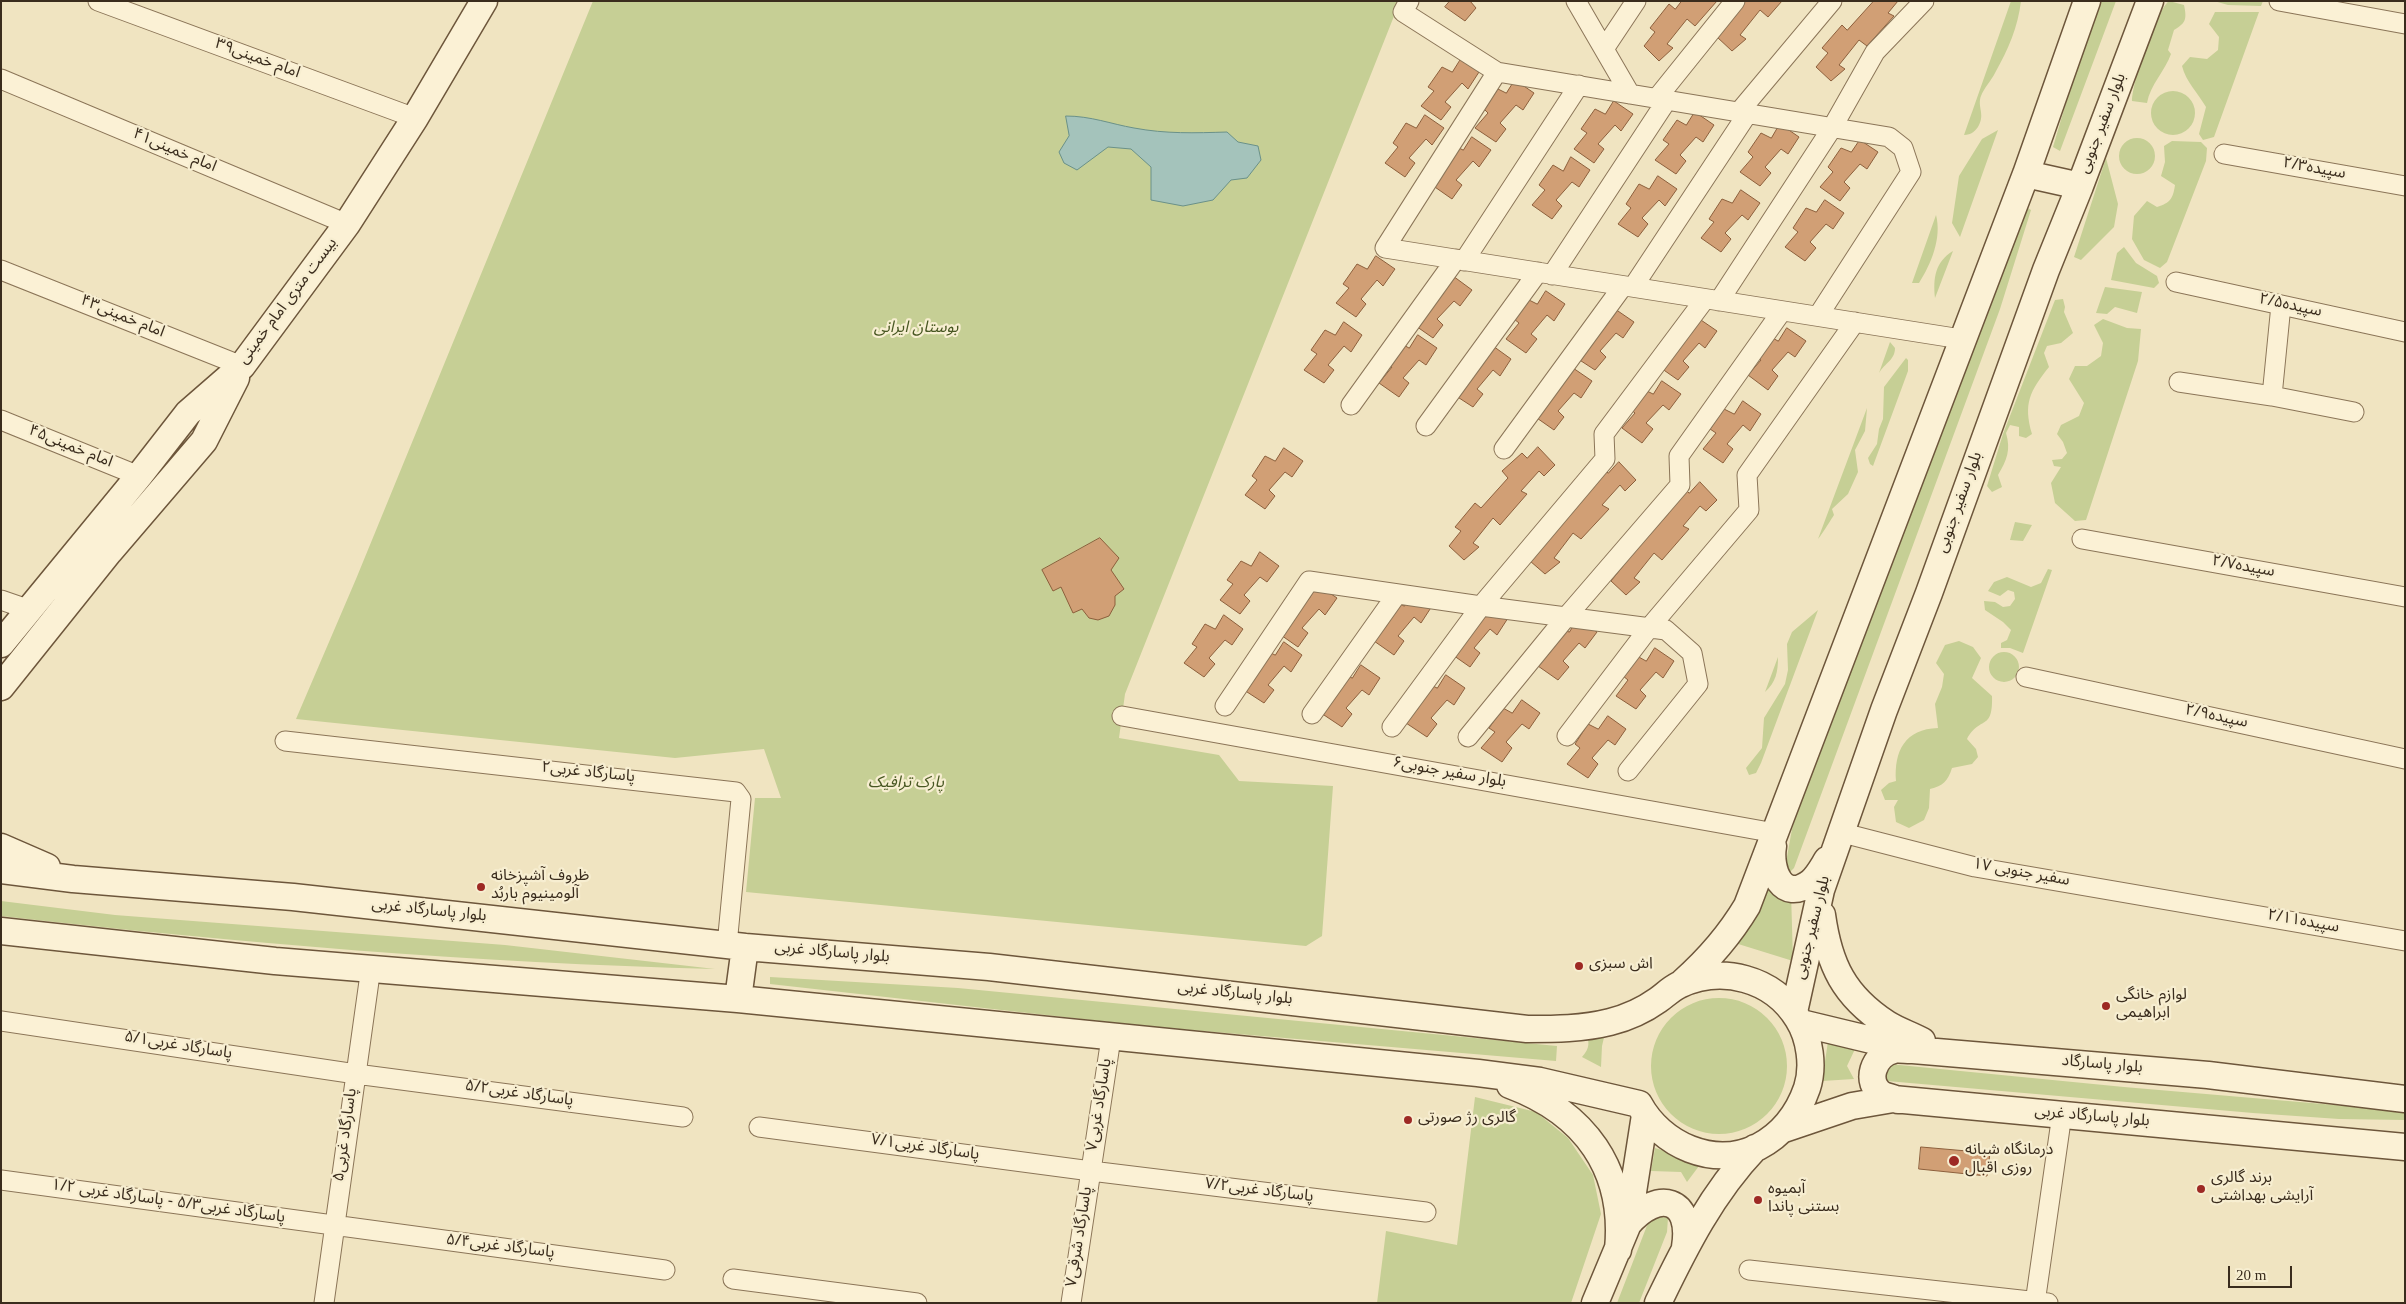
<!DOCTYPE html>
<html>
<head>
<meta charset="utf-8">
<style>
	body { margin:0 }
	#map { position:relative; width:2406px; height:1304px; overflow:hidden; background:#f0e4c1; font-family:Georgia,serif }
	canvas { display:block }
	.frame { position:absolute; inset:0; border:2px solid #3a2c1d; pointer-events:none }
	.scale { position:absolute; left:2228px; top:1266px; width:64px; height:22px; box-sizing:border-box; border:2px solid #3a2c1d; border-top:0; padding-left:6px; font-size:15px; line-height:18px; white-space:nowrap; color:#3a2c1d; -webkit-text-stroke:4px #f7eed1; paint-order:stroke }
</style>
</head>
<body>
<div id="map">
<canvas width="2406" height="1304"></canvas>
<div class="frame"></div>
<div class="scale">20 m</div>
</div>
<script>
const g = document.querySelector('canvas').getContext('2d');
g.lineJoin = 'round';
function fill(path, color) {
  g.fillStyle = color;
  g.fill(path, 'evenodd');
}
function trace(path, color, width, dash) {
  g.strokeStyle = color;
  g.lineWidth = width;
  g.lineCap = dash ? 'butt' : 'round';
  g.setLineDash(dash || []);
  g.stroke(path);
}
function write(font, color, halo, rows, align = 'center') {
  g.font = font + ' Georgia,"Noto Sans Arabic",serif';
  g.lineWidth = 4.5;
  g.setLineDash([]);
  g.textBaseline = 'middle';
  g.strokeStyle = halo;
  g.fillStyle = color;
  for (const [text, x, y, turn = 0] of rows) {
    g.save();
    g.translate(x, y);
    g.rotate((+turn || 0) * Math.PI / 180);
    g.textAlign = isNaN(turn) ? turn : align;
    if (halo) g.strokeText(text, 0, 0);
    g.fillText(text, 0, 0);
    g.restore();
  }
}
fill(new Path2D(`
	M 593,1 L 1400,1 L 1125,694 L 1119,738 L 1219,755 L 1239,781 L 1333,786 L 1322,936 L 1306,946 L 746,892 L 755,798 L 781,798 L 764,749 L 675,758 L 296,719 L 356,579 Z
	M 2011,1 L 2021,1 C 2018,27 2008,50 1995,73 C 1991,81 1984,88 1981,96 C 1977,106 1985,114 1979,125 C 1976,131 1971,135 1964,135 Z
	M 2096,1 L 2116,1 L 2060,151 L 2053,147 Z
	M 2169,1 L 2184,5 C 2187,19 2186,23 2174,30 L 2168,50 L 2171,54 C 2165,71 2150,85 2147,103 L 2132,101 C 2133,80 2154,14 2169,1 Z
	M 2214,1 L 2263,1 L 2261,6 L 2228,5 Z
	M 2215,12 L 2259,12 L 2214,137 L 2203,140 L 2199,134 L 2206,107 C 2198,93 2186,82 2182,66 L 2190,57 L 2207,59 L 2218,50 L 2219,37 L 2209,24 Z
	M2151 113a22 22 0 1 1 44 0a22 22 0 1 1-44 0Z
	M 1998,130 L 1960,237 L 1952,223 L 1959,176 L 1982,139 Z
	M2119 156a18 18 0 1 1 36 0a18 18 0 1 1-36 0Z
	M 2172,141 L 2201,142 L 2207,148 L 2206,161 L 2167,262 L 2160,268 L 2144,260 L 2132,239 L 2134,216 L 2147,201 L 2157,207 C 2170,203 2173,199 2175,185 L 2161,176 L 2165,162 L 2164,146 Z
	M 2106,158 L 2118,204 L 2114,227 L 2081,260 L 2074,257 Z
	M 2024,206 L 2031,210 L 2000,309 L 1794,868 L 1790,872 L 1785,868 L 1792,829 L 1815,755 Z
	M 1936,215 C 1942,238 1931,264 1919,283 L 1912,283 Z
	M 2124,247 L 2136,263 L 2157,276 L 2159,283 L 2154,288 L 2111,280 L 2117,253 Z
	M 1953,251 L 1935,298 C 1933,278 1935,262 1953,251 Z
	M 2105,287 L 2142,292 L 2137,313 L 2115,307 L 2107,314 L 2096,313 Z
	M 2063,299 L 2065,307 L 2064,312 L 2073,333 L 2061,343 L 2047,346 L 2044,353 L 2049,367 C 2030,391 2023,403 2032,434 L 2026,438 L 2019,436 L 2019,427 L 2010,425 L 2006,433 C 2011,450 2007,460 1998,475 L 2002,487 L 1992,492 L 1987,486 L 2003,434 L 2055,300 Z
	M 2103,319 L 2127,328 L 2141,329 L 2138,361 L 2086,520 L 2075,521 L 2055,503 L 2051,483 L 2061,467 L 2054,466 L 2052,460 L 2062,459 L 2067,453 L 2063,442 L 2057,434 L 2061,425 L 2079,416 L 2084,403 L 2069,379 L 2075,366 L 2087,366 L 2101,356 L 2103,343 L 2094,325 Z
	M 1890,342 L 1895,348 C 1895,360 1885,363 1879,373 Z
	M 1906,358 L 1908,360 L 1908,371 L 1873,466 L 1870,464 L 1868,458 L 1877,444 L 1879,429 L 1883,419 L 1884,387 Z
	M 1867,408 L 1865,431 L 1855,450 L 1858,472 L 1848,494 L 1832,509 L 1834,515 C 1832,518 1819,539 1818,539 Z
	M 2015,522 L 2032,525 L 2023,541 L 2010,540 Z
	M 2048,569 L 2052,570 L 2023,653 L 2010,648 L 2001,648 L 2001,643 L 2007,640 L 2011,630 L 2003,622 L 1985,610 L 1984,601 L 1995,602 L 2003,607 L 2010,606 L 2015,599 L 2014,592 L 2008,590 L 2000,596 L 1988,591 L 1994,582 L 2007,577 L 2031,587 L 2041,583 Z
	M 1818,610 L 1761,763 L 1756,773 L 1749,775 L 1746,768 L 1762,748 L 1764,718 L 1785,684 L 1788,670 L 1787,644 L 1792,632 Z
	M 1959,641 L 1973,647 L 1981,658 L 1972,678 L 1992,696 C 1993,732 1980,715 1967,739 L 1976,749 L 1978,757 L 1972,764 L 1952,768 C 1948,781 1943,786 1930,789 L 1929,808 L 1924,820 L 1909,828 L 1896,822 L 1894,807 L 1898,800 L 1885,800 L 1881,790 L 1889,783 L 1896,781 C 1894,751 1905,729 1938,728 L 1935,704 L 1942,687 L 1944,674 L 1936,663 L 1945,645 Z
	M1989 667a15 15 0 1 1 30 0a15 15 0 1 1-30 0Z
	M 1778,657 C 1778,672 1776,682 1765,692 Z
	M 1765,885 L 1791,892 L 1793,961 L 1735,943 Z
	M 1,901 L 115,915 L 505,945 L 715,969 C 476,963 238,943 1,916 Z
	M 770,977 L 958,988 L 1557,1046 L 1556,1061 L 1144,1026 L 770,984 Z
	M1651 1066a68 68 0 1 1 136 0a68 68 0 1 1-136 0Z
	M 1606,1029 L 1602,1046 L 1601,1067 L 1582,1057 C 1590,1048 1590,1042 1585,1031 Z
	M 1829,1035 L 1856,1047 L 1847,1066 L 1854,1079 L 1822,1081 Z
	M 1889,1064 L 2124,1087 L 2405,1111 L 2405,1120 L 2339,1119 L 2253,1113 L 1887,1081 L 1882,1077 Z
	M 1475,1097 L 1536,1112 L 1568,1138 L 1593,1175 L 1601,1214 L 1571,1303 L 1377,1303 L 1386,1231 L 1457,1245 Z
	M 1655,1148 L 1702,1162 L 1687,1182 L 1681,1172 L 1651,1171 Z
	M 1656,1216 L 1668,1218 L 1667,1232 L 1639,1303 L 1617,1303 L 1648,1223 Z`), '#c6cf95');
const water = new Path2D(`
	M 1066,116 C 1091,116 1111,124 1134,128 C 1166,134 1195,133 1227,132 L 1238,142 L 1258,146 L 1261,160 L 1247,178 L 1231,180 L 1213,200 L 1183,206 L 1151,200 L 1151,167 L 1131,149 L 1108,147 L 1077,170 L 1064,163 L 1059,152 L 1069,136 Z`);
fill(water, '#a4c3bb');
trace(water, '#6a9189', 1);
const building = new Path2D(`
	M 1450,1 L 1470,1 L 1476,8 L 1465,21 L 1445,7 Z
	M 1682,1 L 1717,1 L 1695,26 L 1687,19 L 1667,44 L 1673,48 L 1659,61 L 1644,46 L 1655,32 L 1650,28 L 1669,4 L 1675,9 Z
	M 1737,1 L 1782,1 L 1768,17 L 1760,10 L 1740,35 L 1746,39 L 1732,51 L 1717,37 Z
	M 1874,1 L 1898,1 L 1888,13 L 1894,16 L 1867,46 L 1859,40 L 1839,65 L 1845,69 L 1831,81 L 1816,67 L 1828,53 L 1822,48 L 1842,25 L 1847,30 Z
	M 1461,59 L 1479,72 L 1468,89 L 1462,83 L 1445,102 L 1451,107 L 1441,120 L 1421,106 L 1434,91 L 1428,87 L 1442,67 L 1452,72 Z
	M 1515,80 L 1534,93 L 1523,110 L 1516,105 L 1500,123 L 1506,129 L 1496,142 L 1475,128 L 1488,113 L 1483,108 L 1496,88 L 1506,93 Z
	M 1614,101 L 1633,114 L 1621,131 L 1615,125 L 1598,144 L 1604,149 L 1594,163 L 1574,149 L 1587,133 L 1581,129 L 1595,109 L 1605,114 Z
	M 1695,112 L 1714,125 L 1703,142 L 1696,137 L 1680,155 L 1686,161 L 1676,174 L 1655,160 L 1669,144 L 1663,140 L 1677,120 L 1686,125 Z
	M 1425,115 L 1444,128 L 1432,145 L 1426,139 L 1409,158 L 1415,163 L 1405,177 L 1385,163 L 1398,147 L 1393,143 L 1406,123 L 1416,128 Z
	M 1780,124 L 1799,137 L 1788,154 L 1781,149 L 1765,167 L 1771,173 L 1760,186 L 1740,172 L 1753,157 L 1748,152 L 1761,133 L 1771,138 Z
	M 1472,137 L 1491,150 L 1479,167 L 1473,161 L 1456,180 L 1462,185 L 1452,199 L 1432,185 L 1453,145 L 1463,150 Z
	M 1860,140 L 1878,152 L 1867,169 L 1860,164 L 1844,182 L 1850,188 L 1840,201 L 1820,187 L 1833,172 L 1828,167 L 1841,148 L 1851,152 Z
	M 1571,157 L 1590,170 L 1579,187 L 1572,182 L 1556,200 L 1562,206 L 1552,219 L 1532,205 L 1545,190 L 1539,185 L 1553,165 L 1563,171 Z
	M 1658,176 L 1677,189 L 1665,206 L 1659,200 L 1642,218 L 1648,224 L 1638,237 L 1618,224 L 1631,208 L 1626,204 L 1639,184 L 1649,189 Z
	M 1741,190 L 1760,203 L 1748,220 L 1742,215 L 1725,233 L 1731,239 L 1721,252 L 1701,238 L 1714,222 L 1709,219 L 1722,199 L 1732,203 Z
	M 1825,200 L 1844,213 L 1833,229 L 1826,224 L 1810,242 L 1816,248 L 1805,261 L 1785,247 L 1798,232 L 1793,228 L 1806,208 L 1816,212 Z
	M 1376,256 L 1395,269 L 1383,286 L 1377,280 L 1361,299 L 1366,304 L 1356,317 L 1336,303 L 1349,288 L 1343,284 L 1357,264 L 1367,269 Z
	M 1453,276 L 1472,290 L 1460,306 L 1454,301 L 1437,319 L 1443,325 L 1433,338 L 1413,324 Z
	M 1546,291 L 1565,304 L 1554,321 L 1547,315 L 1531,334 L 1537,339 L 1526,353 L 1506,339 L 1519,323 L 1514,319 L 1527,299 L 1537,304 Z
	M 1615,309 L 1634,322 L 1623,338 L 1616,333 L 1600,351 L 1606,357 L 1595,370 L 1575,357 Z
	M 1698,318 L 1717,331 L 1705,348 L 1699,343 L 1683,361 L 1689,367 L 1678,380 L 1658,366 Z
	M 1344,322 L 1362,335 L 1351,352 L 1344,346 L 1328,365 L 1334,370 L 1324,383 L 1304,370 L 1317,354 L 1311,350 L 1325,330 L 1335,335 Z
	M 1787,328 L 1806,341 L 1795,357 L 1788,352 L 1772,370 L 1778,376 L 1768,390 L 1748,375 L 1761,360 L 1755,356 L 1769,336 L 1778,341 Z
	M 1418,335 L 1437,348 L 1426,365 L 1419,360 L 1403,378 L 1409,383 L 1399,397 L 1379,383 L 1392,367 L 1386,363 L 1400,343 L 1409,348 Z
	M 1493,346 L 1511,359 L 1500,376 L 1493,370 L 1477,389 L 1483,394 L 1473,407 L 1453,394 Z
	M 1573,368 L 1592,381 L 1581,398 L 1574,393 L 1558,411 L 1564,417 L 1554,430 L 1534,416 Z
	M 1662,381 L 1681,394 L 1669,410 L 1663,405 L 1646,423 L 1653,429 L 1642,443 L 1622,428 L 1635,413 L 1630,409 L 1643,389 L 1653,394 Z
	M 1743,401 L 1761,414 L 1750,431 L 1743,425 L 1727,444 L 1733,449 L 1723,463 L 1703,449 L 1716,433 L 1710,429 L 1724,409 L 1734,414 Z
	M 1538,447 L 1555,465 L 1544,476 L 1539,471 L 1521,491 L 1527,494 L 1500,525 L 1493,518 L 1473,543 L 1479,547 L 1464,560 L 1449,546 L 1461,531 L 1455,527 L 1475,503 L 1481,508 L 1508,478 L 1502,471 L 1522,453 L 1527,458 Z
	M 1284,448 L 1303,461 L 1292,477 L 1285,472 L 1269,490 L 1275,496 L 1265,509 L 1245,495 L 1257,480 L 1252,476 L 1265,456 L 1275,461 Z
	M 1619,462 L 1636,480 L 1625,491 L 1620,485 L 1602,505 L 1609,509 L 1581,539 L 1573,533 L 1554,558 L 1560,562 L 1545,574 L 1530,561 L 1603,468 L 1608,473 Z
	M 1700,482 L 1717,500 L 1706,511 L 1700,506 L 1683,526 L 1689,529 L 1662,560 L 1654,553 L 1634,578 L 1640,582 L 1626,595 L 1611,581 L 1623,566 L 1617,562 L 1642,543 L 1669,513 L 1663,506 L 1684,488 L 1689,493 Z
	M 1100,538 L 1119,558 L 1111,570 L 1124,589 L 1115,596 L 1115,605 L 1109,616 L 1098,620 L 1089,618 L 1082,609 L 1073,613 L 1061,587 L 1053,591 L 1042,570 Z
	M 1260,552 L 1279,566 L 1267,582 L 1260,577 L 1244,595 L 1250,601 L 1240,614 L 1220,600 L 1233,584 L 1227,580 L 1241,561 L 1251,566 Z
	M 1318,585 L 1337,598 L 1325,615 L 1319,609 L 1302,628 L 1308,633 L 1298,647 L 1278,633 L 1299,593 L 1309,598 Z
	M 1413,593 L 1432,606 L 1421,623 L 1414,617 L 1398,636 L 1404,641 L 1394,655 L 1374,641 L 1387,625 L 1381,621 L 1395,601 L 1404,606 Z
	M 1490,605 L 1508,618 L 1497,635 L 1490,629 L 1474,648 L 1480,653 L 1470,667 L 1450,653 Z
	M 1224,615 L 1243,629 L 1232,645 L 1225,640 L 1209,658 L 1215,664 L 1204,677 L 1184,663 L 1197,647 L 1192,644 L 1205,624 L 1215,629 Z
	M 1578,619 L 1597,632 L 1585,648 L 1579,643 L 1563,661 L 1569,667 L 1558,680 L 1538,666 L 1551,651 L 1545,647 L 1559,627 L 1569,632 Z
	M 1284,642 L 1302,655 L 1291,672 L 1284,666 L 1268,685 L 1274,690 L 1264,703 L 1244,690 L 1265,650 L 1275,655 Z
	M 1655,648 L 1674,661 L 1663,678 L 1656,672 L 1640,690 L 1646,696 L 1636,709 L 1616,696 L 1628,680 L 1623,676 L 1637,656 L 1646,661 Z
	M 1361,665 L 1380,678 L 1369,695 L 1362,690 L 1346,708 L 1352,714 L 1342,727 L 1321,713 L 1343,673 L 1352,678 Z
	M 1446,675 L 1465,688 L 1454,705 L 1447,700 L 1431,718 L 1437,724 L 1427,737 L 1406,723 L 1419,707 L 1414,703 L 1427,683 L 1437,688 Z
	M 1522,700 L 1540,713 L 1529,729 L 1522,724 L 1506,742 L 1512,748 L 1502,762 L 1481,748 L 1495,732 L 1489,728 L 1503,708 L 1512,713 Z
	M 1608,716 L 1626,729 L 1615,745 L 1608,740 L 1592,758 L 1598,764 L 1588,778 L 1567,764 L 1580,748 L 1575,744 L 1588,724 L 1598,729 Z
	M 1921,1147 L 1990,1153 L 1987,1176 L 1919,1169 Z`);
fill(building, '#d19f75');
trace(building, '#8c5f3c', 1);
const street = new Path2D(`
	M 98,1 L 415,118
	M 1409,1 L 1403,12 L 1497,72 L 1889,137 L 1903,148 L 1911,172 L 1818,316
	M 1576,1 L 1630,94
	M 2279,1 L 2405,24
	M 1604,49 L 1636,1
	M 1497,72 L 1385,248 L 1961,339
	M 1,79 L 347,224
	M 1657,98 L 1735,1
	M 1739,112 L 1832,1
	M 2224,154 L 2405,186
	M 1464,261 L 1579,85
	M 1,270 L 242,366
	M 1552,275 L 1667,100
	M 2176,282 L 2405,332
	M 1633,287 L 1748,113
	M 1719,301 L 1832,128 L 1875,52 L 1924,1
	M 2179,382 L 2272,396 L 2354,412
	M 2272,396 L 2281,305
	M 1351,405 L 1456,259
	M 1,420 L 139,476
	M 1426,426 L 1538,272
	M 1504,449 L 1623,286
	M 2082,539 L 2405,597
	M 1,600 L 30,610
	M 2026,677 L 2405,759
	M 1225,706 L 1309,581 L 1481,606 L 1666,630 L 1692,653 L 1698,684 L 1628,771
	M 1312,714 L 1397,594
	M 1122,716 L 1775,833
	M 1392,727 L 1481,606 L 1605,459 L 1604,434 L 1705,299
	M 1567,736 L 1649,628 L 1749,510 L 1747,475 L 1855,322
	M 1468,737 L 1567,616 L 1680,485 L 1679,456 L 1782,311
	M 285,741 L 736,792 L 741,799 L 727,945
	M 1843,833 L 1975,867 L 2405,941
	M 1,1021 L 356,1074 L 683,1117
	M 759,1127 L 1091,1171 L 1426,1212
	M 1,1180 L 665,1270
	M 1749,1270 L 2048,1303
	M 733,1279 L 917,1303
	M 324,1303 L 371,967
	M 1071,1303 L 1111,1038
	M 2035,1303 L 2062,1114`);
const secondary = new Path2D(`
	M 2026,174 L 2080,186
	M 1,644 L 139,476 L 188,413 L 242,366 L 347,224 L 415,118 L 484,1
	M 1,687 L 109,552 L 204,441 L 236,378
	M 1773,846 C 1769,870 1782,904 1811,882 C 1818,876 1822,868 1827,860
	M 1,847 L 47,867
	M 1,870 L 73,879 L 293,897 L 745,947 L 989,967 L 1527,1029 C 1555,1029 1582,1029 1610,1022 C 1626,1018 1644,1010 1658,1000 C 1665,995 1671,989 1679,985 C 1722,965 1773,978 1798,1019 C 1810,1038 1814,1067 1807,1088 C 1798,1114 1783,1134 1758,1147 C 1714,1169 1661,1145 1639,1104 L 1540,1081 L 1478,1073 L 738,999 L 275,961 L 1,931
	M 1822,915 C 1829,965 1844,996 1887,1024 C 1898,1031 1911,1035 1922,1041
	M 1683,982 C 1709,959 1729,936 1747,906 L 2026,174 L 2087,1
	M 738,999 L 745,947
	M 1794,1012 L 1821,890 L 1884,710 L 1929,593 L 2046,270 L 2080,186 L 2150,1
	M 1801,1023 L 1913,1050 L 2208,1075 L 2405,1099
	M 1510,1085 C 1585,1113 1626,1169 1618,1250
	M 1898,1100 C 1894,1098 1888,1097 1883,1095 C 1863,1083 1874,1054 1894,1050 C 1898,1049 1905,1050 1910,1050
	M 1784,1129 L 1852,1106 L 1893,1099 L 2405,1147
	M 1628,1224 C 1658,1189 1693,1198 1685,1247
	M 1595,1303 L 1628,1224 L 1645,1115
	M 1658,1303 C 1685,1247 1712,1193 1755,1148`);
trace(street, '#8b7558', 21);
trace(secondary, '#6d563b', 29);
trace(street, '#fbf1d5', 19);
trace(secondary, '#fbf1d5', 26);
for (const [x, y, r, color] of [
	[481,887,5,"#9d2924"],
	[1579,966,5,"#9d2924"],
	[2106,1006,5,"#9d2924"],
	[1408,1120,5,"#9d2924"],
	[1954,1161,6,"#9d2924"],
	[2201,1189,5,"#9d2924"],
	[1758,1200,5,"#9d2924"]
]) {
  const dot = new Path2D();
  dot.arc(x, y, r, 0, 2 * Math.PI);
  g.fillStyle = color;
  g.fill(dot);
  trace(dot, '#f7eed1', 2);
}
write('16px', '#3a2c1d', '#f7eed1', [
	["امام خمینی۳۹",257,60,20],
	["بلوار سفیر جنوبی",2104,124,-69],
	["امام خمینی۴۱",174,152,23],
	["سپیده۲/۳",2314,170,10],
	["بیست متری امام خمینی",289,302,-53],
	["سپیده۲/۵",2290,307,12],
	["امام خمینی۴۳",122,318,22],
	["امام خمینی۴۵",70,448,22],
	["بلوار سفیر جنوبی",1961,503,-70],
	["سپیده۲/۷",2243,568,10],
	["سپیده۲/۹",2216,718,12],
	["پاسارگاد غربی۲",588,774,6],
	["بلوار سفیر جنوبی۶",1449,774,10],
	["سفیر جنوبی ۱۷",2021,874,10],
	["بلوار پاسارگاد غربی",429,912,6],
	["سپیده۲/۱۱",2303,923,10],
	["بلوار سفیر جنوبی",1814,928,-76],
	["بلوار پاسارگاد غربی",832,954,5],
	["بلوار پاسارگاد غربی",1235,995,6],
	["پاسارگاد غربی۵/۱",178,1047,9],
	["بلوار پاسارگاد",2102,1066,5],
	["پاسارگاد غربی۵/۲",519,1095,8],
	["پاسارگاد غربی۷",1101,1105,-81],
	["بلوار پاسارگاد غربی",2092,1118,5],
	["پاسارگاد غربی۵",347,1135,-82],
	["پاسارگاد غربی۷/۱",925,1149,8],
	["پاسارگاد غربی۷/۲",1259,1192,7],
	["پاسارگاد غربی۵/۳ - پاسارگاد غربی ۱/۲",168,1203,8],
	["پاسارگاد شرقی۷",1081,1237,-81],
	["پاسارگاد غربی۵/۴",500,1248,7]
]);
write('italic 16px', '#485722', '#f7eed1', [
	["بوستان ایرانی",916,330],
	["پارک ترافیک",906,785]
]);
write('16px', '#3a2c1d', '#f7eed1', [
	["ظروف آشپزخانه",491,878],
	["آلومینیوم باربُد",491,896],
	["اش سبزی",1589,966],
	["لوازم خانگی",2116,997],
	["ابراهیمی",2116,1015],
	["گالری رژ صورتی",1418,1120],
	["درمانگاه شبانه",1965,1152],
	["روزی اقبال",1965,1170],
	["برند گالری",2211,1180],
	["آرایشی بهداشتی",2211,1198],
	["آبمیوه",1768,1191],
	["بستنی پاندا",1768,1209]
], 'left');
</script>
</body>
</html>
